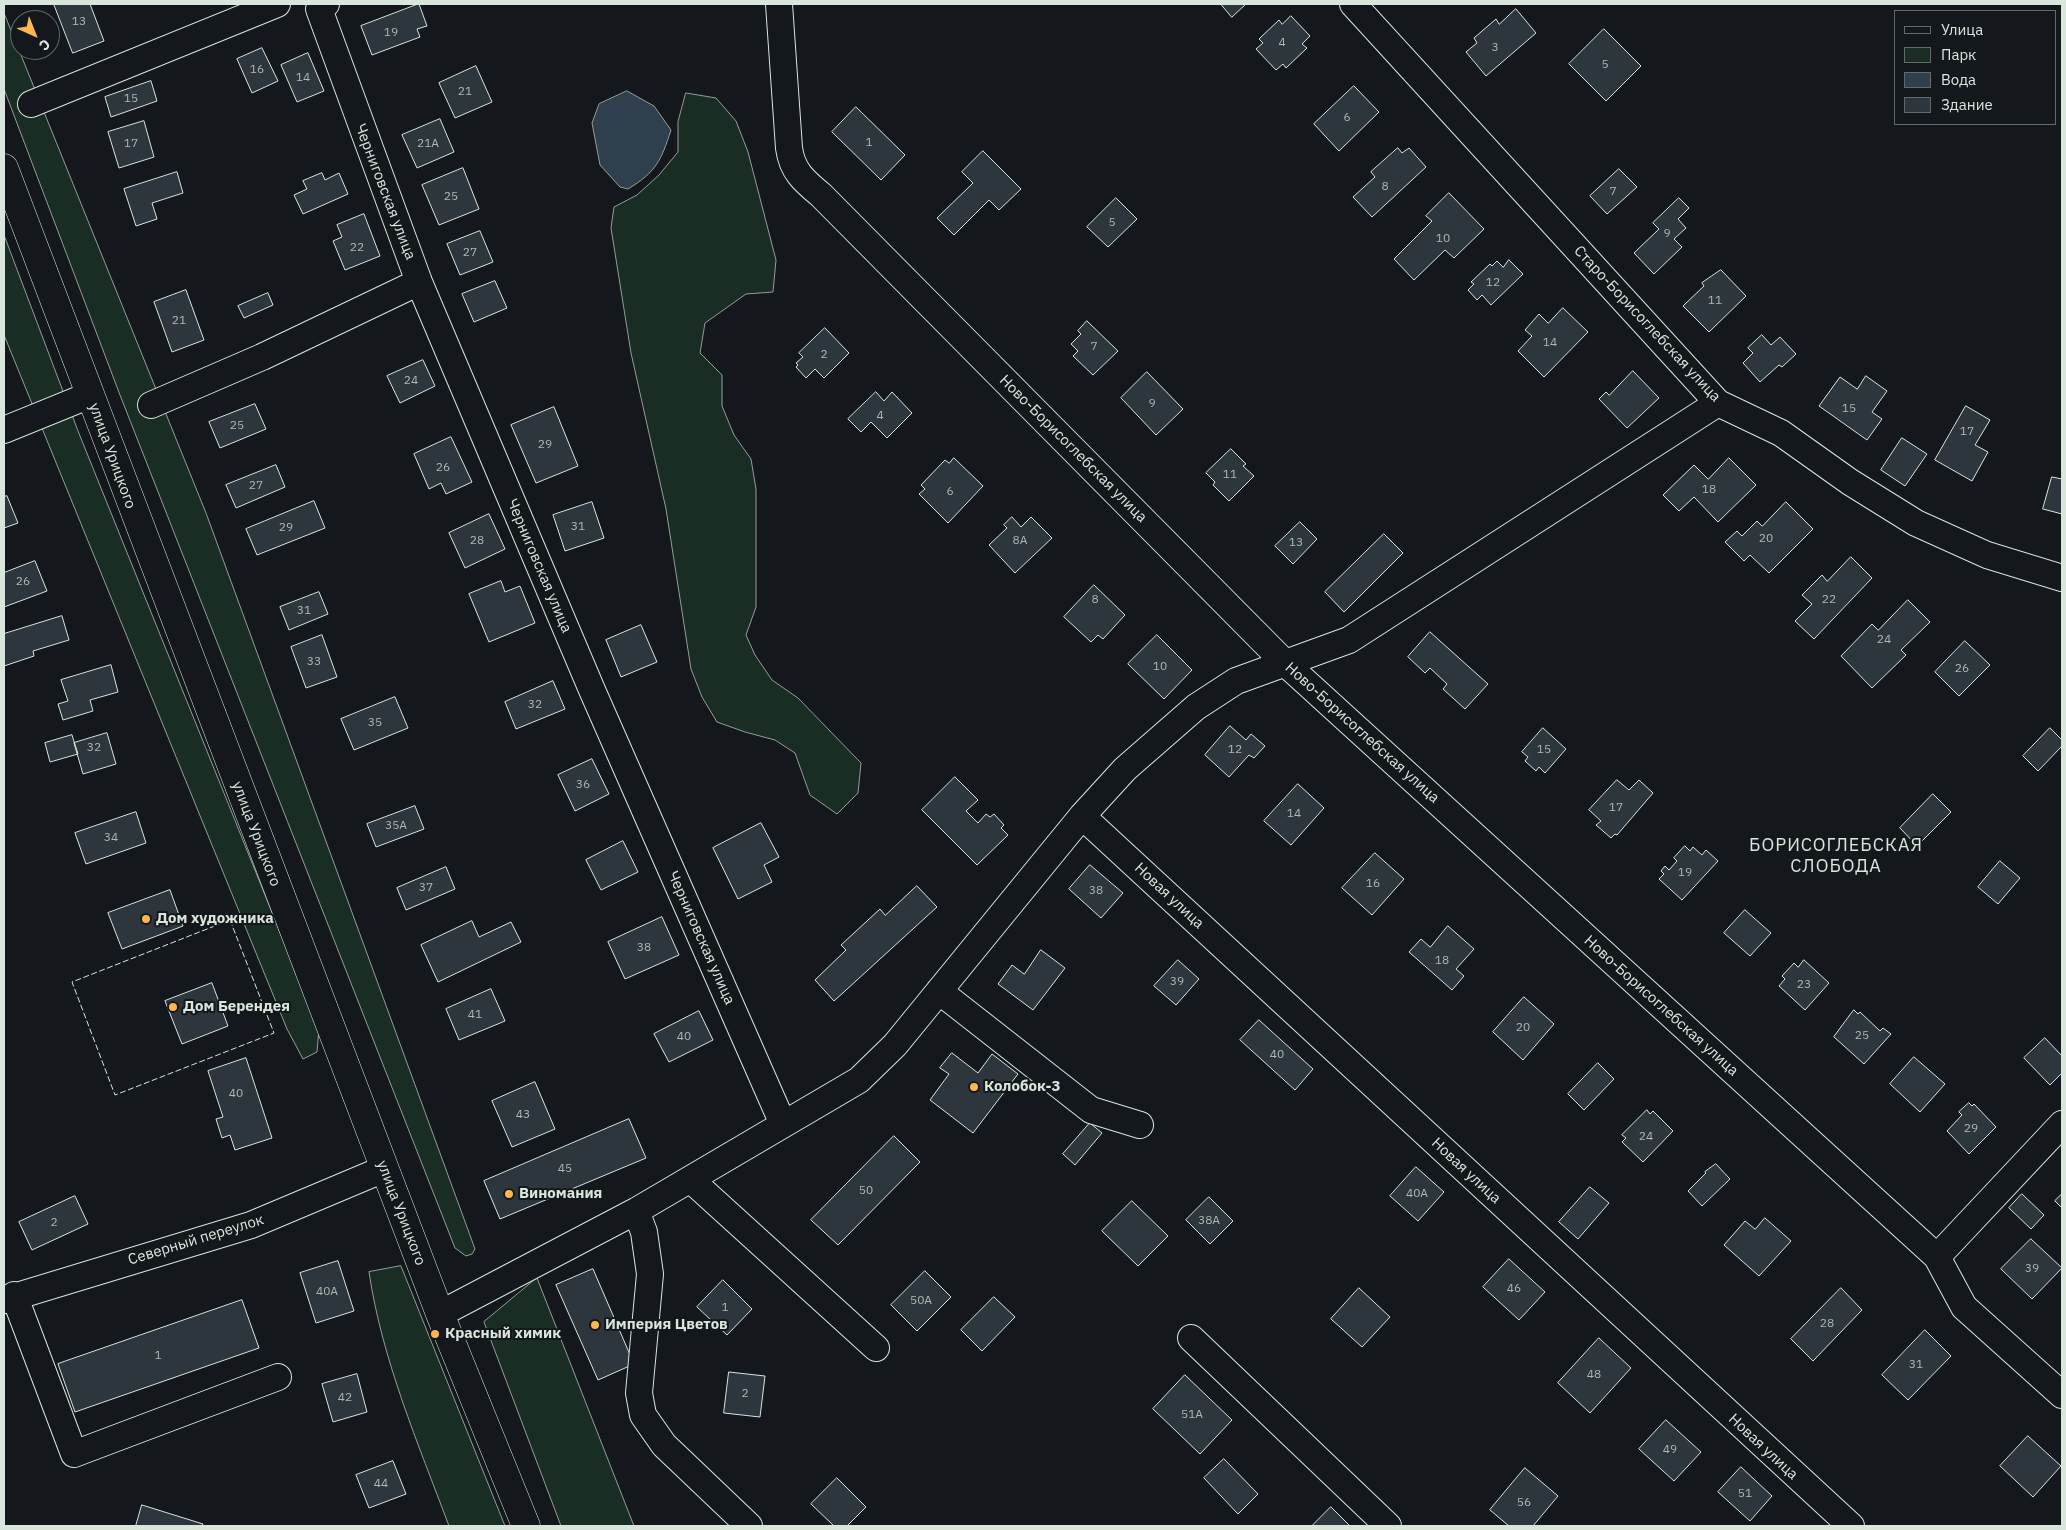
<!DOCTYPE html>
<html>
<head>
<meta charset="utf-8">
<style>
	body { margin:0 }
	#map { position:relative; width:2066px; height:1530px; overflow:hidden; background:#14181c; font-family:"IBM Plex Sans",sans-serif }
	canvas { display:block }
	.frame { position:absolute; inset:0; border:5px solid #d8e6dc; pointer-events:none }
	.legend { position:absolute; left:1894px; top:10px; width:162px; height:115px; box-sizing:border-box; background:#14181c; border:1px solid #626a69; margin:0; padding:6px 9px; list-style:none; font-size:15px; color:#d8e6dc }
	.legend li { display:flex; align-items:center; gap:10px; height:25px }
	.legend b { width:25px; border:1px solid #626a69 }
	.north { position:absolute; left:10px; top:10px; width:50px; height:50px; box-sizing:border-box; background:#14181c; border:1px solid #626a69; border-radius:50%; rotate:136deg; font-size:14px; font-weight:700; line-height:20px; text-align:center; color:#d8e6dc }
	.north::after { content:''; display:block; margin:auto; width:18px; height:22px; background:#ffb74d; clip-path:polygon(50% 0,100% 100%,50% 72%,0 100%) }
</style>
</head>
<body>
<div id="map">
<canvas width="2066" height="1530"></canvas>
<div class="frame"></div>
<ul class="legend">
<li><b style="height:6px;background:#14181c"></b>Улица</li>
<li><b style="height:14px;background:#1a2d24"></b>Парк</li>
<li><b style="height:14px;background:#2f3f4d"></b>Вода</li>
<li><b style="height:14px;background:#2c363c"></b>Здание</li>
</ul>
<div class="north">С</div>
</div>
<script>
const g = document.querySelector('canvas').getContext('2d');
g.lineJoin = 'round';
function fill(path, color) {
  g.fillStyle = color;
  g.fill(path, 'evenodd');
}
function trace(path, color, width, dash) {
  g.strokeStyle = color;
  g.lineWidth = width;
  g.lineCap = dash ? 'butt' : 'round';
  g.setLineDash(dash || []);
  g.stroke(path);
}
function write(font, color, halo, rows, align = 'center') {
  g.font = font + ' "IBM Plex Sans",sans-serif';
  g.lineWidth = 4;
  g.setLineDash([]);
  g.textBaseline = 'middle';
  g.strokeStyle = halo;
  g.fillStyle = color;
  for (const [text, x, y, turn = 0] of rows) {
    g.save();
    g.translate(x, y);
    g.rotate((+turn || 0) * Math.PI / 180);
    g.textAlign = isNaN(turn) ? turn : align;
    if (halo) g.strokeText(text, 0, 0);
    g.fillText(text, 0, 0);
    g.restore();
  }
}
const green = new Path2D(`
	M 4,13 L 206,513 L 475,1249 L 472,1254 L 466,1256 L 455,1248 L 120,395 L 4,89 Z
	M 686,93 L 716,98 L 736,121 L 748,152 L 776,260 L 773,292 L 746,294 L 705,323 L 700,353 L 722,375 L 722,406 L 734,435 L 751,459 L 756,489 L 756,607 L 746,635 L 755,655 L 772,680 L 798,698 L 861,763 L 858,793 L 837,814 L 810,795 L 795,753 L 775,740 L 745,732 L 717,722 L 702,697 L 691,669 L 666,509 L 631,353 L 611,228 L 614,207 L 637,195 L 659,175 L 678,152 L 678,122 Z
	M 4,235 L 78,431 L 319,1029 L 317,1052 L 303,1059 L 287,1029 L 4,335 Z
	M 401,1266 L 505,1526 L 449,1526 C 418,1443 382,1360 369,1272 Z
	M 537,1278 L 634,1526 L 561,1526 L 484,1322 Z`);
fill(green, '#1a2d24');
trace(green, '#939e99', 1);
const water = new Path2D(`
	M 627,91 L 654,106 L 671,130 C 661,161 656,172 628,189 L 620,187 L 600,165 L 592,123 L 599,104 Z`);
fill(water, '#2f3f4d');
trace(water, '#939e99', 1);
const building = new Path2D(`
	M 54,4 L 90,4 L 104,41 L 73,53 Z
	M 419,4 L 427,26 L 417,29 L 420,37 L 372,55 L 361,26 Z
	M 1221,4 L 1246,4 L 1232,17 Z
	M 1516,9 L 1536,33 L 1486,76 L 1466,52 L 1477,43 L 1474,38 L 1496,19 L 1499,24 Z
	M 1291,16 L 1310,36 L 1302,44 L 1307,48 L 1286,68 L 1283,64 L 1276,70 L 1256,49 L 1263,43 L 1259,39 L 1279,20 L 1282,24 Z
	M 1604,29 L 1641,66 L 1606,101 L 1569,64 Z
	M 262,48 L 278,81 L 252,93 L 237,59 Z
	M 308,53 L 324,91 L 297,102 L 281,65 Z
	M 476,66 L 492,102 L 455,118 L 439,83 Z
	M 151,81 L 157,101 L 111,117 L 105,97 Z
	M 1354,86 L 1379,112 L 1339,151 L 1314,124 Z
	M 856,107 L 905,155 L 881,180 L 832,132 Z
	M 440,119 L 454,152 L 417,168 L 402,135 Z
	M 144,121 L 154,157 L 119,168 L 108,132 Z
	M 1398,148 L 1402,153 L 1409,148 L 1426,167 L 1372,217 L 1353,197 L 1375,177 L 1371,172 Z
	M 983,151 L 1021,189 L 999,210 L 989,200 L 954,235 L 937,218 L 973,183 L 962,172 Z
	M 463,168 L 479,209 L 439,225 L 422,185 Z
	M 1619,169 L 1637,187 L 1607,214 L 1590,196 Z
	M 177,172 L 183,193 L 152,203 L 157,219 L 136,226 L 124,189 Z
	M 322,173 L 325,180 L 339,173 L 348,194 L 303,214 L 294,195 L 307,189 L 303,181 Z
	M 1449,193 L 1484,229 L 1454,258 L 1445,250 L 1414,280 L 1394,259 L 1432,221 L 1426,216 Z
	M 1116,198 L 1137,219 L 1108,247 L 1087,227 Z
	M 1679,198 L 1689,208 L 1678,219 L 1686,228 L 1674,239 L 1682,247 L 1654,274 L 1634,253 L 1659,229 L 1653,223 Z
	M 364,214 L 380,256 L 345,270 L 333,241 L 342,237 L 337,225 Z
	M 480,231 L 493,262 L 460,275 L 447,244 Z
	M 1509,260 L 1523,274 L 1491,305 L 1482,295 L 1477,300 L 1468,290 L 1474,284 L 1471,282 L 1490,264 L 1492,266 L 1497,261 L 1503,267 Z
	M 1721,270 L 1746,296 L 1709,332 L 1683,306 L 1704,286 L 1702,283 Z
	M 495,281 L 507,308 L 474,322 L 462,294 Z
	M 186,290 L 204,340 L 172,352 L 154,302 Z
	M 268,293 L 273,305 L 244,318 L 238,306 Z
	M 1563,308 L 1588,332 L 1544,377 L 1518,351 L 1532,336 L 1525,330 L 1539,314 L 1548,323 Z
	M 1087,321 L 1118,351 L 1093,375 L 1073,356 L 1078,351 L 1071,344 L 1081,334 L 1078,331 Z
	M 825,328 L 849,353 L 824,378 L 815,369 L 806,378 L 796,367 L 798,365 L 796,363 L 803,357 L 799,353 Z
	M 1762,335 L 1771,345 L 1780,337 L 1796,354 L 1782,367 L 1779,365 L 1760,382 L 1743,363 L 1753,353 L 1748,348 Z
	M 423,360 L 435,386 L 400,403 L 387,376 Z
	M 1633,371 L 1659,398 L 1627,428 L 1599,399 L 1606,392 L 1609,395 Z
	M 1147,372 L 1183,409 L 1156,435 L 1121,398 Z
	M 1866,376 L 1887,391 L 1872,412 L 1882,419 L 1867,440 L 1819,406 L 1840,377 L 1857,389 Z
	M 876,392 L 884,401 L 892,392 L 912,413 L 887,438 L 871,422 L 861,432 L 848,419 Z
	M 255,404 L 266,429 L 220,448 L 209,422 Z
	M 1966,406 L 1990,420 L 1975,445 L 1988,452 L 1972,481 L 1935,460 Z
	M 554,407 L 578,466 L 536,483 L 511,425 Z
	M 451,437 L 472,482 L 446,494 L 441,483 L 429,489 L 414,454 Z
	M 1902,438 L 1927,454 L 1905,486 L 1881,470 Z
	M 1231,449 L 1246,464 L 1243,466 L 1254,476 L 1229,501 L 1213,485 L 1215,482 L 1206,473 Z
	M 954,458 L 983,486 L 948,523 L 919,494 L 925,489 L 921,485 L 945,460 L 949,463 Z
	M 1729,458 L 1756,485 L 1718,522 L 1694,497 L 1679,511 L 1663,495 L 1694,465 L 1708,479 Z
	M 276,465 L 285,487 L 236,508 L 226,485 Z
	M 2052,477 L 2062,479 L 2062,514 L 2043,509 Z
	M 7,496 L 18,523 L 4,528 L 4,497 Z
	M 314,501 L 325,528 L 257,555 L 246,529 Z
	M 592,502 L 604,538 L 565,551 L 553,515 Z
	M 1786,502 L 1813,529 L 1769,573 L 1750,555 L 1744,561 L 1725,542 L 1737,531 L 1742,536 L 1757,521 L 1762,526 Z
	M 489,514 L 505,549 L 465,568 L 449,533 Z
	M 1012,517 L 1021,527 L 1031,517 L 1052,538 L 1015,573 L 989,545 L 1007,528 L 1004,525 Z
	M 1300,522 L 1317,539 L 1293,564 L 1275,546 Z
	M 1384,534 L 1403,553 L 1344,612 L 1325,592 Z
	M 1851,557 L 1872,578 L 1814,639 L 1795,621 L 1812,604 L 1802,595 L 1822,575 L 1827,581 Z
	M 35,561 L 47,591 L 4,607 L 4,573 Z
	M 501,581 L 505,592 L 520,586 L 535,623 L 489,642 L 469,594 Z
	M 1094,585 L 1125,615 L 1103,639 L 1098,635 L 1091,642 L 1064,617 Z
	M 319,592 L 328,614 L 289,630 L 280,607 Z
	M 1908,600 L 1930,622 L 1901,650 L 1906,655 L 1872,688 L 1841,656 L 1872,624 L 1878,630 Z
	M 62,616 L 69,640 L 33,651 L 34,656 L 4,666 L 4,634 Z
	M 641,625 L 657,662 L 621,677 L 606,640 Z
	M 1430,632 L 1488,684 L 1465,709 L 1443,689 L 1447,684 L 1430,668 L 1425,673 L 1408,657 Z
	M 322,635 L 337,677 L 306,688 L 291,647 Z
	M 1157,635 L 1192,670 L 1164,699 L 1128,664 Z
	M 1965,641 L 1990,665 L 1959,696 L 1935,672 Z
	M 111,665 L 118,692 L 90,700 L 93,711 L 63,720 L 58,704 L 68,701 L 61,680 Z
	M 553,681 L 565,709 L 516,729 L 505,702 Z
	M 395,697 L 408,728 L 354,750 L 341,719 Z
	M 1230,726 L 1246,740 L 1251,734 L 1265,746 L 1254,758 L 1249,755 L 1229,777 L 1205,755 Z
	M 1543,728 L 1566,749 L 1545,773 L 1539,767 L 1536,771 L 1525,761 L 1528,757 L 1522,752 Z
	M 2050,728 L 2062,740 L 2062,746 L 2038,771 L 2023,756 Z
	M 107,733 L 116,764 L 83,774 L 74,743 Z
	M 72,735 L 78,754 L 50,762 L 45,743 Z
	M 592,759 L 609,794 L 575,811 L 558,775 Z
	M 955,777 L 978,800 L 966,811 L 978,823 L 986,814 L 990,817 L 994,814 L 1004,825 L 1001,828 L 1008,835 L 977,865 L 922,810 Z
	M 1617,780 L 1629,790 L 1639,780 L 1653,793 L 1617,835 L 1615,834 L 1611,838 L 1596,825 L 1601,821 L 1589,810 Z
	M 1298,784 L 1324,808 L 1291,845 L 1264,821 Z
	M 1933,794 L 1951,812 L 1917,846 L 1900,828 Z
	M 415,806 L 424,829 L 376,847 L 367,824 Z
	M 136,812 L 146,843 L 86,864 L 75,833 Z
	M 761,823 L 779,857 L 764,865 L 772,882 L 738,899 L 713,848 Z
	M 623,841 L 638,872 L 601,890 L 586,860 Z
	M 1685,846 L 1690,851 L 1693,847 L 1702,855 L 1706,850 L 1718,861 L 1682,900 L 1659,879 L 1664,874 L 1661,871 L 1665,866 L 1669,870 L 1677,861 L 1674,858 Z
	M 1375,853 L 1404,879 L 1372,915 L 1342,888 Z
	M 2000,861 L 2020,878 L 1998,904 L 1978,887 Z
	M 1090,865 L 1123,893 L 1101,918 L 1069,889 Z
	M 446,867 L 455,889 L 406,910 L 397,888 Z
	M 917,886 L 937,907 L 834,1001 L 815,980 L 846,950 L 841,945 L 880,909 L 885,915 Z
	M 170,890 L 183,926 L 122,949 L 108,913 Z
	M 1745,910 L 1771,933 L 1750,956 L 1724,933 Z
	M 662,917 L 679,955 L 625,979 L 608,942 Z
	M 472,921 L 479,937 L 511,922 L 521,942 L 438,982 L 421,945 Z
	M 1448,926 L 1474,949 L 1456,969 L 1464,976 L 1452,990 L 1409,952 L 1421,939 L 1430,947 Z
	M 1041,950 L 1065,968 L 1033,1010 L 998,984 L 1012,965 L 1024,974 Z
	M 1178,960 L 1199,979 L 1176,1005 L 1154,986 Z
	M 1804,960 L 1829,983 L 1805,1010 L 1779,986 L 1785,979 L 1782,976 L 1794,963 L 1798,967 Z
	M 212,983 L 228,1026 L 182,1044 L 165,1001 Z
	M 491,989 L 505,1021 L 459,1040 L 446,1009 Z
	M 1524,997 L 1554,1024 L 1523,1060 L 1493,1032 Z
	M 1854,1010 L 1858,1014 L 1860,1012 L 1880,1031 L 1883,1028 L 1891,1034 L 1864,1064 L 1834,1037 Z
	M 699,1011 L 713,1040 L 669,1062 L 654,1034 Z
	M 1259,1020 L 1313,1069 L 1295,1090 L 1240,1040 Z
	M 2045,1038 L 2062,1056 L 2062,1073 L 2050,1085 L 2024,1058 Z
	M 952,1053 L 978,1073 L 992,1054 L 1018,1074 L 973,1133 L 930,1100 L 949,1074 L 940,1068 Z
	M 1914,1057 L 1945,1084 L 1920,1112 L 1890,1084 Z
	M 246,1058 L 272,1138 L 235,1150 L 230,1135 L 222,1138 L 216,1119 L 223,1117 L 208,1071 Z
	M 1598,1063 L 1614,1079 L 1584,1110 L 1568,1094 Z
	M 535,1082 L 555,1129 L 512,1147 L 492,1101 Z
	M 1969,1103 L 1972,1106 L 1974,1104 L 1996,1127 L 1969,1154 L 1947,1131 L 1962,1115 L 1959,1112 Z
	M 1647,1110 L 1650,1114 L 1653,1111 L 1673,1131 L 1643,1162 L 1622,1142 L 1626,1138 L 1622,1135 Z
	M 629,1119 L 646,1158 L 500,1219 L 484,1181 Z
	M 1090,1123 L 1102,1133 L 1075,1165 L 1063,1154 Z
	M 894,1136 L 920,1162 L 838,1245 L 811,1220 Z
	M 1716,1164 L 1730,1179 L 1702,1206 L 1688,1191 L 1706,1173 L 1705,1172 Z
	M 1416,1167 L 1444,1192 L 1418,1221 L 1390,1196 Z
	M 1590,1187 L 1609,1203 L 1578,1239 L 1559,1222 Z
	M 2022,1194 L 2044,1215 L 2031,1229 L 2009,1208 Z
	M 2062,1194 L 2062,1208 L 2055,1201 Z
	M 75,1196 L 88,1224 L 32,1250 L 19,1222 Z
	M 1209,1197 L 1233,1221 L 1210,1244 L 1186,1220 Z
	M 1132,1201 L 1168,1236 L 1138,1266 L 1102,1231 Z
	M 1765,1218 L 1791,1241 L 1759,1276 L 1724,1245 L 1745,1221 L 1755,1229 Z
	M 2031,1239 L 2062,1268 L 2032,1299 L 2001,1269 Z
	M 1509,1259 L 1545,1292 L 1519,1320 L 1483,1287 Z
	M 338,1261 L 354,1311 L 316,1323 L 300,1273 Z
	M 593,1269 L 634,1364 L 598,1380 L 556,1285 Z
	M 925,1271 L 951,1297 L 917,1331 L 891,1305 Z
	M 723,1280 L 752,1309 L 727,1335 L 697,1307 Z
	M 1359,1288 L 1390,1317 L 1362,1347 L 1331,1319 Z
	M 1841,1288 L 1862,1310 L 1813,1361 L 1791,1339 Z
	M 994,1297 L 1015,1317 L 982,1351 L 961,1330 Z
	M 242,1300 L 259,1348 L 75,1412 L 58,1364 Z
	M 1925,1330 L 1951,1356 L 1908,1400 L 1882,1375 Z
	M 1599,1338 L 1631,1368 L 1590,1413 L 1558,1383 Z
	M 729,1372 L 765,1376 L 760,1417 L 724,1413 Z
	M 357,1374 L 367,1412 L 333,1422 L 322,1384 Z
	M 1185,1375 L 1232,1420 L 1200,1454 L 1153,1409 Z
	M 1666,1420 L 1701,1452 L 1674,1481 L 1639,1449 Z
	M 2028,1436 L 2061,1466 L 2033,1497 L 2000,1466 Z
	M 1224,1459 L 1258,1494 L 1238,1514 L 1204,1478 Z
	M 393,1461 L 406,1494 L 369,1508 L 356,1475 Z
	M 1741,1467 L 1772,1496 L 1750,1521 L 1718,1492 Z
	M 1525,1468 L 1558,1496 L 1533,1526 L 1509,1526 L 1490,1510 Z
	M 837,1478 L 866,1507 L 847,1526 L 834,1526 L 811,1504 Z
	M 142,1505 L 203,1524 L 202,1526 L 136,1526 Z
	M 1331,1507 L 1350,1526 L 1312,1526 Z`);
fill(building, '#2c363c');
trace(building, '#d8e6dc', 1);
const minor = new Path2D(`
	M 326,4 L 319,9 L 419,282 L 592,690 L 783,1124
	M 779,4 L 789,148 C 792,171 804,181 821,195 L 1286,664 L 1937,1257 L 1964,1307 L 2062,1395
	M 1353,4 L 1718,403 L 1781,433 L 1850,482 L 1916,523 L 1987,555 L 2062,578
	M 31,104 L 277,4
	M 151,405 L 262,357 L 419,282
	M 4,430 L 90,395
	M 1082,816 L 1851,1526
	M 939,991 L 1091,1110 L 1140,1125
	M 691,1180 L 876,1348
	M 636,1211 L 644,1232 L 650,1274 L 639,1393 L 643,1415 L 664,1445 L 749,1526
	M 1937,1257 L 2062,1124
	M 14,1295 L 74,1454 L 278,1377
	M 4,1300 L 251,1225 L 384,1169
	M 440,1314 L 636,1211 L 859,1080 L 895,1045 L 1082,816 L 1125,769 L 1196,707 L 1236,681 L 1349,640 L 1718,403
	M 1191,1338 L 1388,1526`);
const major = new Path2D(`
	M 4,168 L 440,1314 L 526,1526`);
trace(minor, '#d8e6dc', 28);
trace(major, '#d8e6dc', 29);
trace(minor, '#14181c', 26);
trace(major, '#14181c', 28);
trace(new Path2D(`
	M 230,920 L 274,1033 L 115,1095 L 72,982 Z`), '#d8e6dc', 1, [6, 2.5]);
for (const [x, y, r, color] of [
	[146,919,5,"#ffb74d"],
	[173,1007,5,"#ffb74d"],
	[974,1087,5,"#ffb74d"],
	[509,1194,5,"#ffb74d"],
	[595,1325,5,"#ffb74d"],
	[435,1334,5,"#ffb74d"]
]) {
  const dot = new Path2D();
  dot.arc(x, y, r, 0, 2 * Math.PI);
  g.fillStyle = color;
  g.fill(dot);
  trace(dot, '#14181c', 2);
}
write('12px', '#adbab4', null, [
	["13",79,22],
	["19",391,33],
	["4",1282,43],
	["3",1495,48],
	["5",1605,65],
	["16",257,70],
	["14",303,78],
	["21",465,92],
	["15",131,99],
	["6",1347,118],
	["1",869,143],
	["17",131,144],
	["21А",428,144],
	["8",1385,187],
	["7",1613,192],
	["25",451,197],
	["5",1112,223],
	["9",1667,234],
	["10",1443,239],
	["22",357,248],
	["27",470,253],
	["12",1493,283],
	["11",1715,301],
	["21",179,321],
	["14",1550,343],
	["7",1094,347],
	["2",824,355],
	["24",411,381],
	["9",1152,404],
	["15",1849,409],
	["4",880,416],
	["25",237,426],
	["17",1967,432],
	["29",545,445],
	["26",443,468],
	["11",1230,475],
	["27",256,486],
	["18",1709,490],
	["6",950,492],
	["31",578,527],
	["29",286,528],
	["20",1766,539],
	["28",477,541],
	["8А",1020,541],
	["13",1296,543],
	["26",23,582],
	["8",1095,600],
	["22",1829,600],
	["31",304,611],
	["24",1884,640],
	["33",314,662],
	["10",1160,667],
	["26",1962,669],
	["32",535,705],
	["35",375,723],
	["32",94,748],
	["12",1235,750],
	["15",1544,750],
	["36",583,785],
	["17",1616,808],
	["14",1294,814],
	["35А",396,826],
	["34",111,838],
	["19",1685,873],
	["16",1373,884],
	["37",426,888],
	["38",1096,891],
	["38",644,948],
	["18",1442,961],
	["39",1177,982],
	["23",1804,985],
	["41",475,1015],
	["20",1523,1028],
	["25",1862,1036],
	["40",684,1037],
	["40",1277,1055],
	["40",236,1094],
	["43",523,1115],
	["29",1971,1129],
	["24",1646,1137],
	["45",565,1169],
	["50",866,1191],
	["40А",1417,1194],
	["38А",1209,1221],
	["2",54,1223],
	["39",2032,1269],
	["46",1514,1289],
	["40А",327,1292],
	["50А",921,1301],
	["1",725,1308],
	["28",1827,1324],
	["1",158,1356],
	["31",1916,1365],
	["48",1594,1375],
	["2",745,1394],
	["42",345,1398],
	["51А",1192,1415],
	["49",1670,1450],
	["44",381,1484],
	["51",1745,1494],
	["56",1524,1503]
]);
write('15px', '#d8e6dc', '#14181c', [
	["Черниговская улица",385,192,69],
	["Старо-Борисоглебская улица",1647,324,47],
	["Ново-Борисоглебская улица",1073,449,45],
	["улица Урицкого",112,456,70],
	["Черниговская улица",539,566,67],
	["Ново-Борисоглебская улица",1362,733,42],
	["улица Урицкого",256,834,69],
	["Новая улица",1169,896,43],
	["Черниговская улица",701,938,66],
	["Ново-Борисоглебская улица",1661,1006,42],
	["Новая улица",1466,1171,43],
	["улица Урицкого",401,1213,69],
	["Северный переулок",196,1240,-17],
	["Новая улица",1763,1447,43]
]);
write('bold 15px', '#d8e6dc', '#14181c', [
	["Дом художника",156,919],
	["Дом Берендея",183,1007],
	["Колобок-3",984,1087],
	["Виномания",519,1194],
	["Империя Цветов",605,1325],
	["Красный химик",445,1334]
], 'left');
g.letterSpacing = '1px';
write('18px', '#d8e6dc', '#14181c', [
	["БОРИСОГЛЕБСКАЯ",1836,846],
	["СЛОБОДА",1836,867]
]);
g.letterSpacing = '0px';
</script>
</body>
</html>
